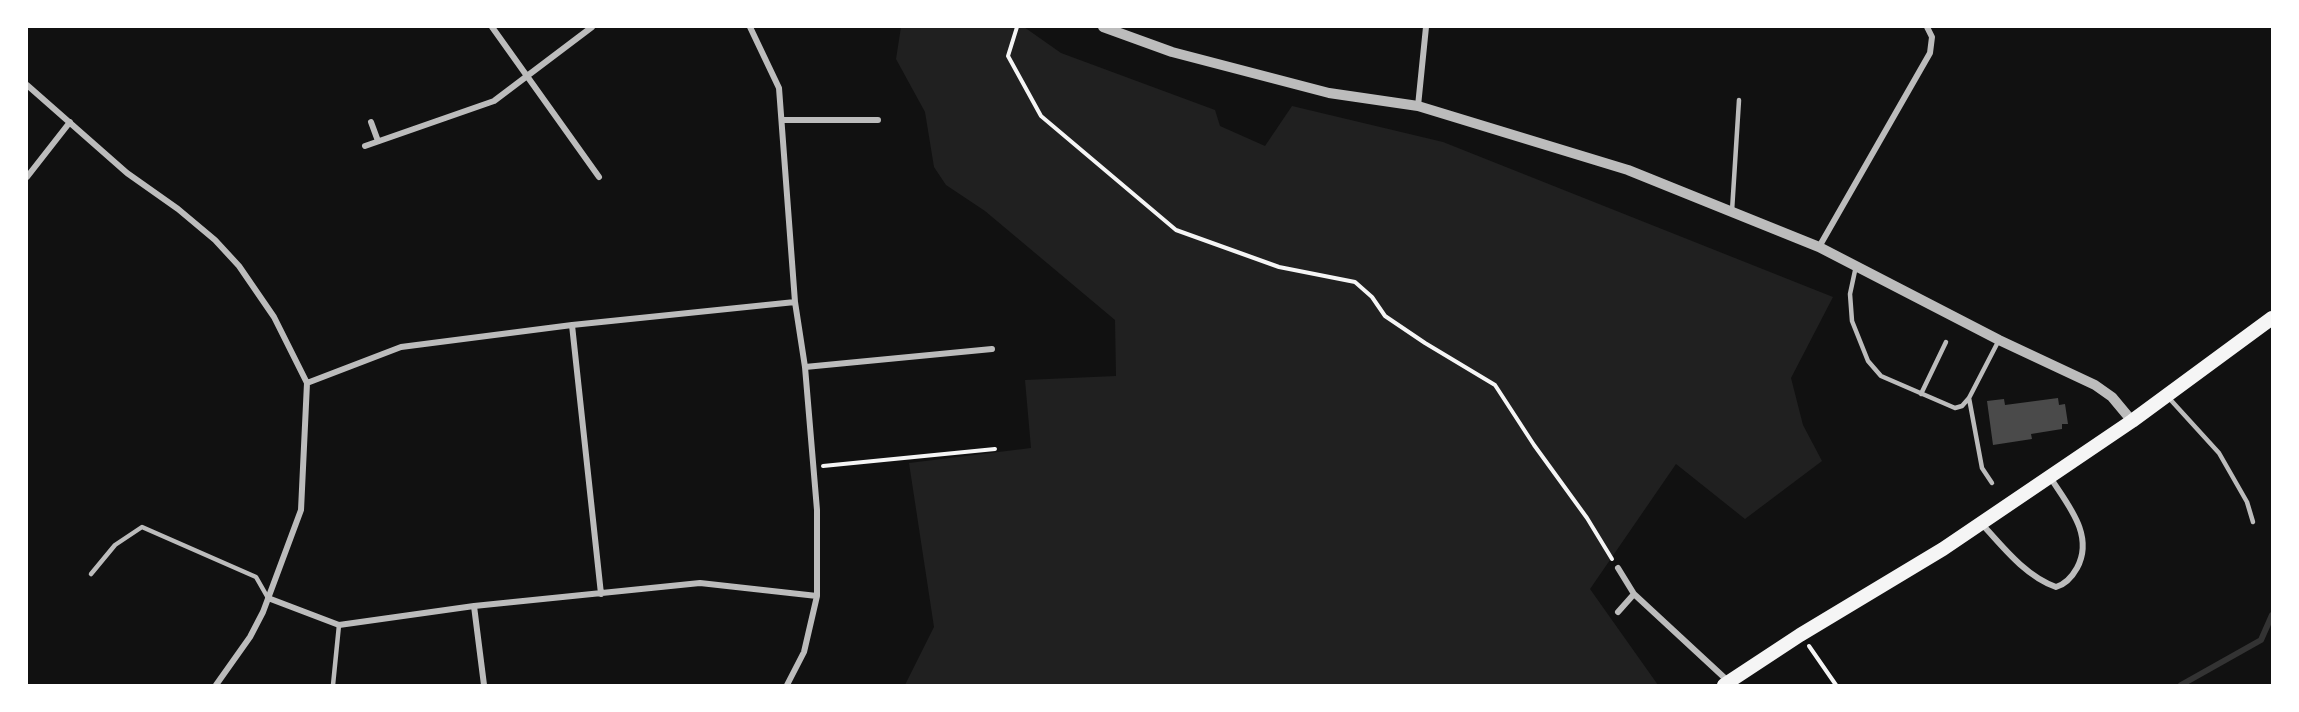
<!DOCTYPE html>
<html>
<head>
<meta charset="utf-8">
<style>
	body { margin:0 }
	#map { position:relative; width:2299px; height:712px; overflow:hidden; background:#111; font-family:"Golos Text",sans-serif }
	canvas { display:block }
	.frame { position:absolute; inset:0; border:28px solid #fff; pointer-events:none }
</style>
</head>
<body>
<div id="map">
<canvas width="2299" height="712"></canvas>
<div class="frame"></div>
</div>
<script>
const g = document.querySelector('canvas').getContext('2d');
g.lineJoin = 'round';
function fill(path, color) {
  g.fillStyle = color;
  g.fill(path, 'evenodd');
}
function trace(path, color, width, dash) {
  g.strokeStyle = color;
  g.lineWidth = width;
  g.lineCap = dash ? 'butt' : 'round';
  g.setLineDash(dash || []);
  g.stroke(path);
}
fill(new Path2D(`
	M 901,27 L 1024,27 L 1061,53 L 1215,110 L 1220,126 L 1265,146 L 1292,106 L 1443,142 L 1833,297 L 1791,378 L 1803,425 L 1822,461 L 1745,519 L 1676,464 L 1590,589 L 1658,685 L 905,685 L 934,627 L 909,463 L 1031,448 L 1025,380 L 1116,376 L 1115,320 L 985,211 L 946,185 L 934,167 L 925,112 L 896,59 Z`), '#202020');
trace(new Path2D(`
	M 2181,685 L 2261,640 L 2272,615`), '#333', 6);
fill(new Path2D(`
	M 2058,398 L 2059,405 L 2065,404 L 2068,424 L 2062,424 L 2062,429 L 2031,434 L 2032,439 L 1993,445 L 1987,401 L 2004,399 L 2005,405 Z`), '#4a4a4a');
trace(new Path2D(`
	M 1017,27 L 1008,56 L 1041,116 L 1176,230 L 1279,267 L 1355,282 L 1372,297 L 1385,316 L 1425,343 L 1495,385 L 1534,445 L 1587,518 L 1612,559
	M 823,466 L 995,449
	M 1809,646 L 1836,685`), '#f5f5f5', 4);
trace(new Path2D(`
	M 1732,211 L 1739,100
	M 1856,266 L 1850,294 L 1852,321 L 1868,361 L 1881,376 L 1955,408 L 1962,406 L 1969,398 L 1999,340
	M 1921,394 L 1946,342
	M 2168,397 L 2219,453 L 2247,502 L 2253,522
	M 1969,398 L 1982,468 L 1992,483
	M 91,574 L 115,545 L 142,527 L 256,577 L 268,598
	M 333,685 L 339,625`), '#bcbcbc', 4.5);
trace(new Path2D(`
	M 492,27 L 599,177
	M 750,27 L 779,88 L 795,302 L 805,367 L 817,510 L 817,596 L 804,652 L 787,685
	M 27,85 L 127,173 L 178,209 L 215,240 L 239,266 L 274,317 L 307,383 L 301,510 L 263,612 L 250,637 L 216,685
	M 1418,106 L 1426,27
	M 783,120 L 878,120
	M 371,122 L 378,141
	M 365,146 L 494,101 L 592,27
	M 27,177 L 70,122
	M 1819,247 L 1930,53 L 1932,37 L 1927,27
	M 572,325 L 601,594
	M 805,367 L 992,349
	M 307,383 L 401,347 L 572,325 L 795,302
	M 1981,523 C 2002,546 2025,576 2056,587 C 2066,584 2072,577 2077,568 C 2095,535 2067,504 2050,477
	M 1618,568 L 1634,594 L 1728,681
	M 268,598 L 339,625 L 474,606 L 700,583 L 817,596
	M 474,606 L 484,685
	M 1618,612 L 1634,594`), '#bcbcbc', 6);
trace(new Path2D(`
	M 1103,27 L 1172,52 L 1329,93 L 1418,106 L 1628,170 L 1819,247 L 1999,340 L 2095,385 L 2112,397 L 2132,421`), '#bcbcbc', 10);
trace(new Path2D(`
	M 1724,685 L 1800,635 L 1943,549 L 2132,421 L 2272,318`), '#f5f5f5', 14);
</script>
</body>
</html>
